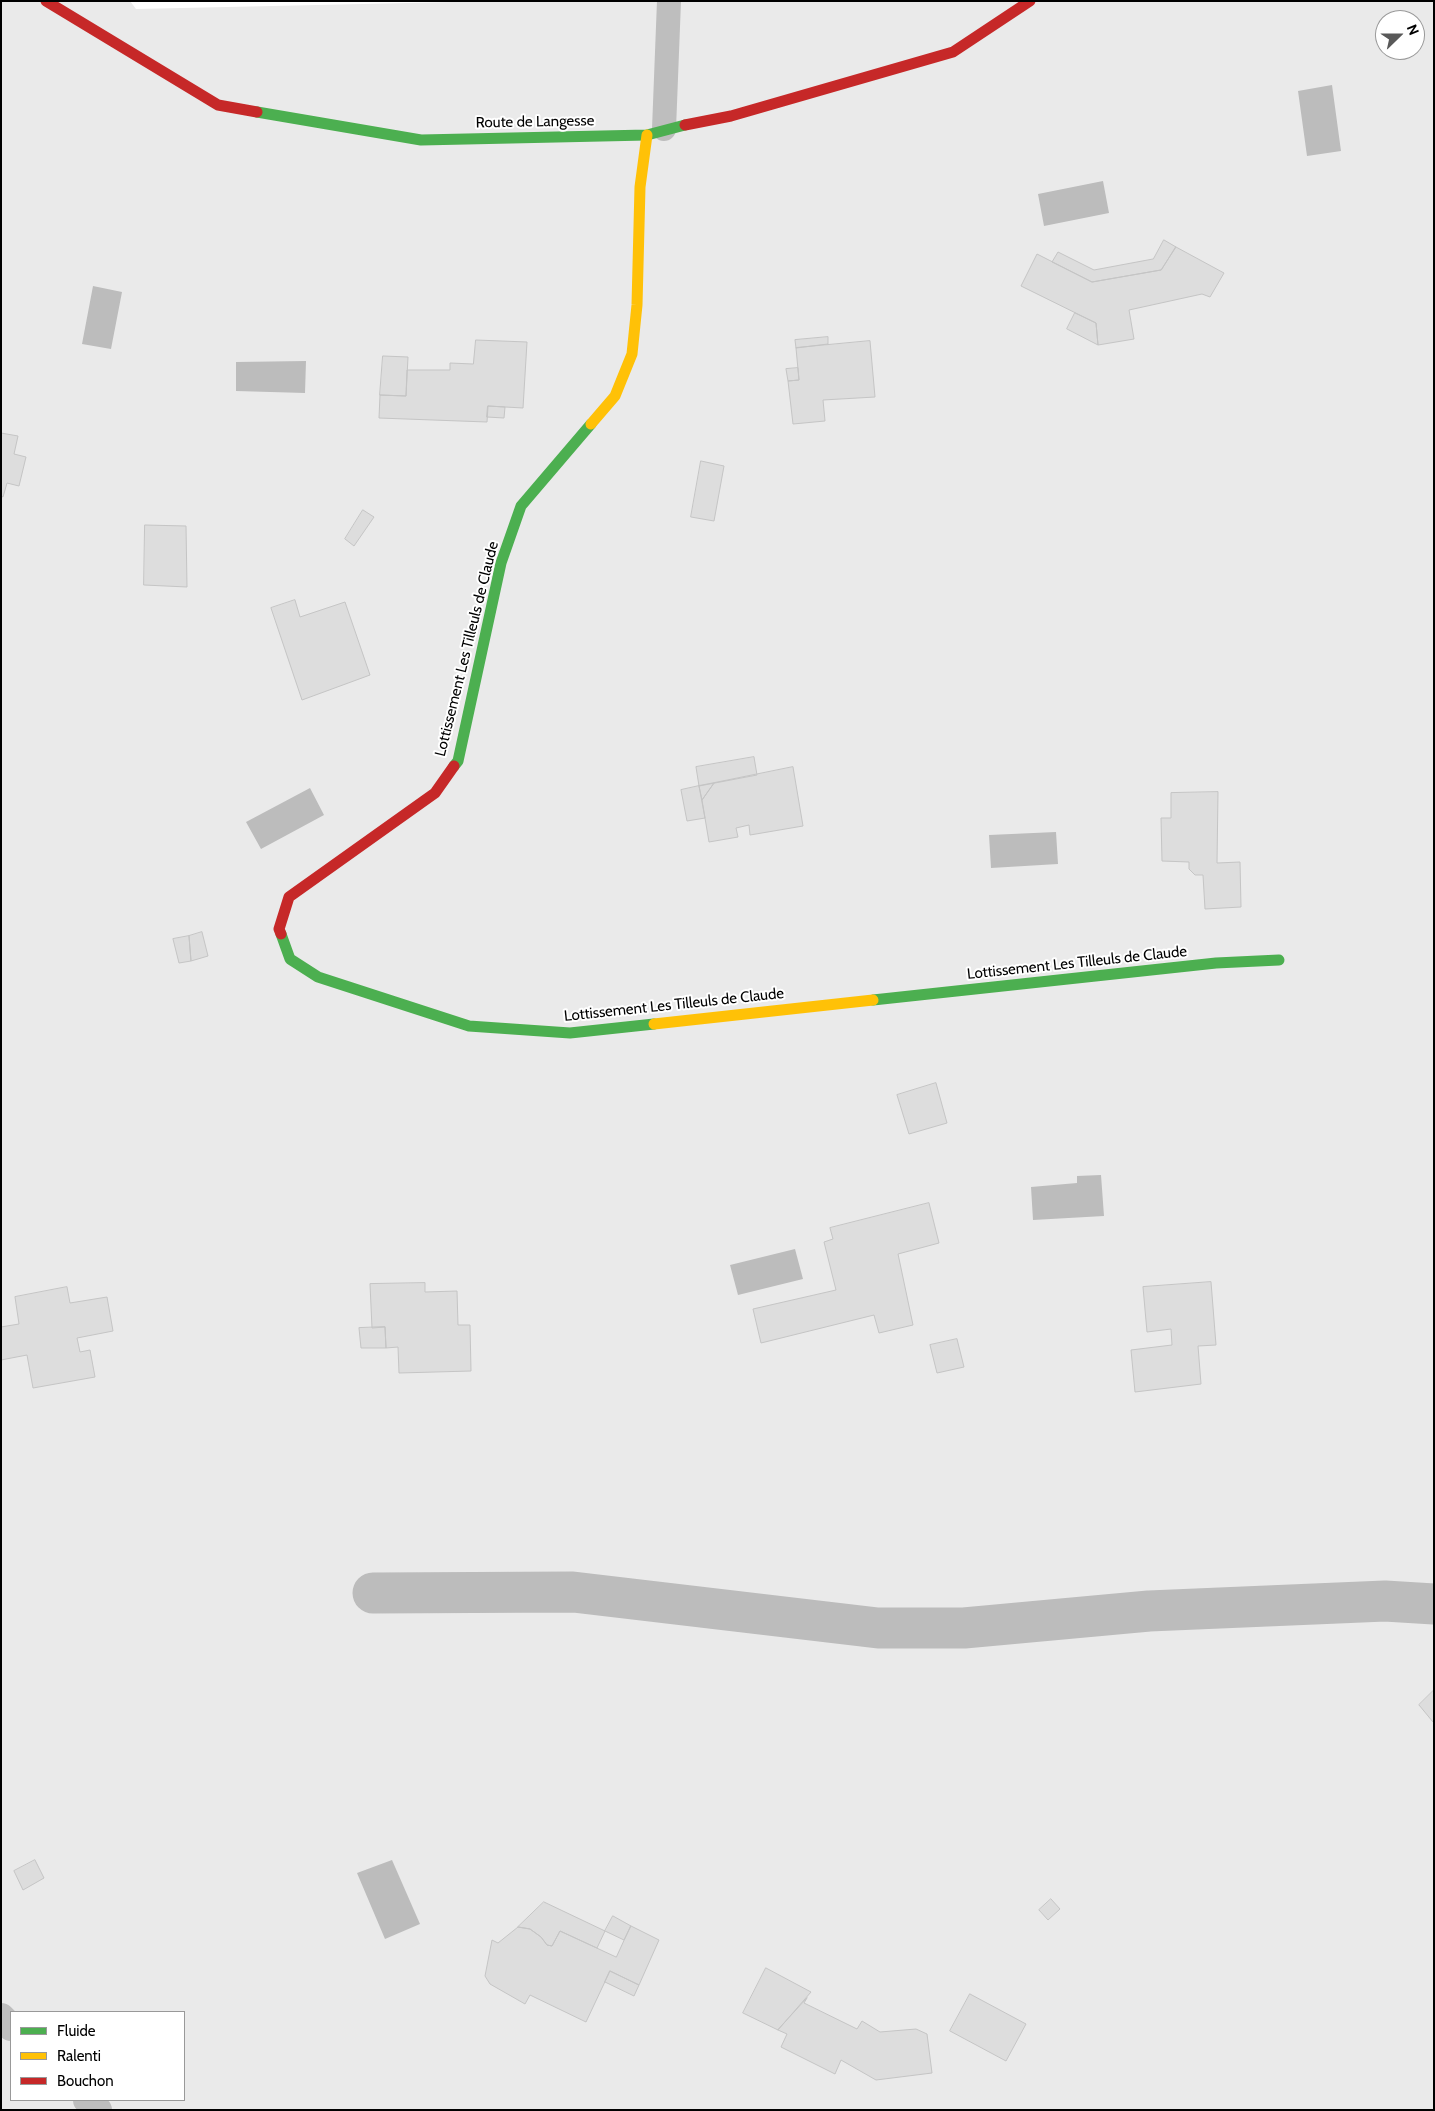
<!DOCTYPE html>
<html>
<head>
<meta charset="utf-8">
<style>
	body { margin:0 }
	#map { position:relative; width:1435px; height:2111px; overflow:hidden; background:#fff; font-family:Cabin,sans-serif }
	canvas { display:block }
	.frame { position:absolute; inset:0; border:2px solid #000; pointer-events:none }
	.legend { position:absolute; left:10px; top:2011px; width:175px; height:90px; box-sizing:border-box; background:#fff; border:1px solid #999; margin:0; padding:6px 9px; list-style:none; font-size:15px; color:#000 }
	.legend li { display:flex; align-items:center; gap:10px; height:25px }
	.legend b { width:25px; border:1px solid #999 }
	.north { position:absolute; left:1375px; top:10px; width:50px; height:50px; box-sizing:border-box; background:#fff; border:1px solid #999; border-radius:50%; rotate:68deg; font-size:14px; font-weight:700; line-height:20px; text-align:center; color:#000 }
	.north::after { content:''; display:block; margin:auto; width:18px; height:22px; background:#595959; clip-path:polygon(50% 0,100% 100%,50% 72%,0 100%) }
</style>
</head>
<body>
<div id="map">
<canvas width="1435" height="2111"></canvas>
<div class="frame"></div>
<ul class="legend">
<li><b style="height:6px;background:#4caf50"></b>Fluide</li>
<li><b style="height:6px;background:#ffc107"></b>Ralenti</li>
<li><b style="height:6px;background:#c62828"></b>Bouchon</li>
</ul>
<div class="north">N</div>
</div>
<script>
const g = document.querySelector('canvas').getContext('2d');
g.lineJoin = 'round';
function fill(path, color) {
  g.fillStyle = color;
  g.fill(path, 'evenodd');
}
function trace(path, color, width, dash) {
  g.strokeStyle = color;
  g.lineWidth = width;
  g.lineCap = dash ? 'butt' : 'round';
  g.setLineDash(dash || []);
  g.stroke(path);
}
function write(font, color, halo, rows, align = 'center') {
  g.font = font + ' Cabin,sans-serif';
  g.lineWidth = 4;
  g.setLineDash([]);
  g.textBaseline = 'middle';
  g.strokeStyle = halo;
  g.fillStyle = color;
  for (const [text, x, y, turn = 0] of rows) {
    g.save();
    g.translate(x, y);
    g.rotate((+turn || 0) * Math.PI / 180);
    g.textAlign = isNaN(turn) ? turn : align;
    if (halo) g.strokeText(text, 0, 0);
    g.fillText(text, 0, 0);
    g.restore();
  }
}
fill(new Path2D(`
	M 1,1 L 130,1 L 136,9 L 499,1 L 1434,1 L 1434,2110 L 1,2110 ZM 1385,20 L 1415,20 L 1415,50 L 1385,50 ZM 11,2012 L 184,2012 L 184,2100 L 11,2100 Z`), '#eaeaea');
fill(new Path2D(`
	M 1332,85 L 1341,151 L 1307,156 L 1298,91 Z
	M 1103,181 L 1109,213 L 1044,226 L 1038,194 Z
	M 93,286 L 122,292 L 111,349 L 82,344 Z
	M 306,361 L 305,393 L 236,391 L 236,362 Z
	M 310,788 L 324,815 L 261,849 L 246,822 Z
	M 1056,832 L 1058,864 L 991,868 L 989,835 Z
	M 1101,1175 L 1104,1216 L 1033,1220 L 1031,1187 L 1077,1183 L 1077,1176 Z
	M 795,1249 L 803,1279 L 738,1295 L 730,1265 Z
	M 392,1860 L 420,1924 L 385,1939 L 357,1873 Z`), '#bcbcbc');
trace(new Path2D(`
	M 373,1593 L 573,1592 L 878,1628 L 964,1628 L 1149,1611 L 1385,1601 L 1434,1604`), '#bcbcbc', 41);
const building = new Path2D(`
	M 1164,240 L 1176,247 L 1161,270 L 1092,282 L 1052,262 L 1058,252 L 1094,270 L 1153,259 Z
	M 1176,247 L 1224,273 L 1210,297 L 1202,294 L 1129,310 L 1134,339 L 1098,345 L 1096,323 L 1021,286 L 1037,254 L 1092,282 L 1161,270 Z
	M 1075,313 L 1096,323 L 1098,345 L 1067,329 Z
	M 828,337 L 828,344 L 796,348 L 795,340 Z
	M 476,340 L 527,342 L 523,408 L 488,406 L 487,422 L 379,418 L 380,395 L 406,396 L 407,370 L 450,370 L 450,363 L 473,364 Z
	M 870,341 L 875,397 L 823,400 L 825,421 L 793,424 L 788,381 L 799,380 L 796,348 Z
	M 383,356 L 408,357 L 406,396 L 380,395 Z
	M 798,368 L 799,380 L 788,381 L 786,369 Z
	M 488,406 L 505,407 L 504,418 L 487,417 Z
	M 1,433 L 18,436 L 14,454 L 26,457 L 19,486 L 7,483 L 3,497 L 1,496 Z
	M 701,461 L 724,466 L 714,521 L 691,517 Z
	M 363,510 L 374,517 L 354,546 L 345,539 Z
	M 145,525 L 186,526 L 187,587 L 144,585 Z
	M 295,600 L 300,617 L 345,602 L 370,675 L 302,700 L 271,608 Z
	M 754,757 L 757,775 L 699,786 L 696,767 Z
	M 793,767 L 803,826 L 750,835 L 749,825 L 736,828 L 738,837 L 709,842 L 702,800 L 714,783 Z
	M 714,783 L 702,800 L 699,786 Z
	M 699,786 L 705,818 L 687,821 L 681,790 Z
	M 1218,792 L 1217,863 L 1240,862 L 1241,907 L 1205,909 L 1203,875 L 1195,875 L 1189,869 L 1189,862 L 1162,861 L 1161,818 L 1171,818 L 1171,793 Z
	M 202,932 L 208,956 L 191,961 L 189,936 Z
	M 189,936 L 191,961 L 179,963 L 173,939 Z
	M 936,1083 L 947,1123 L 909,1134 L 897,1095 Z
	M 929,1203 L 939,1243 L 898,1254 L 913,1325 L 879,1333 L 874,1315 L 761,1343 L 753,1309 L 836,1290 L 824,1242 L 833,1239 L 830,1228 Z
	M 1211,1282 L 1216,1345 L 1198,1346 L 1201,1384 L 1135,1392 L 1131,1350 L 1172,1345 L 1171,1329 L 1147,1332 L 1143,1287 Z
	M 425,1283 L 425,1292 L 457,1291 L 458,1325 L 470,1325 L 471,1371 L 399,1373 L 398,1347 L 386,1348 L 385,1327 L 372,1328 L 370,1284 Z
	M 67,1287 L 70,1303 L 107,1297 L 113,1331 L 77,1338 L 80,1352 L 90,1350 L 95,1377 L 33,1388 L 27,1355 L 1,1360 L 1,1327 L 19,1324 L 15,1297 Z
	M 385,1327 L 386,1348 L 361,1348 L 359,1328 Z
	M 957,1339 L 964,1367 L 937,1373 L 930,1345 Z
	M 1434,1690 L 1434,1722 L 1433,1722 L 1419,1705 Z
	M 35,1860 L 44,1878 L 23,1890 L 14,1871 Z
	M 1051,1899 L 1060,1909 L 1048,1920 L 1039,1910 Z
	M 544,1902 L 605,1931 L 597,1948 L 560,1931 L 552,1946 L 547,1945 L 541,1937 L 530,1929 L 518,1927 Z
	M 613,1916 L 631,1926 L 624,1940 L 605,1931 Z
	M 631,1926 L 659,1940 L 639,1985 L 610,1971 L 586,2022 L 530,1995 L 525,2004 L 490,1984 L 485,1976 L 492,1940 L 498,1943 L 518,1927 L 530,1929 L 541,1937 L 547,1945 L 552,1946 L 560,1931 L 616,1957 Z
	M 766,1968 L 811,1992 L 778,2030 L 743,2013 Z
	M 610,1971 L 639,1985 L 634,1996 L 605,1982 Z
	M 970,1994 L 1026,2024 L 1006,2061 L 950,2031 Z
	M 807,1998 L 804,2003 L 857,2029 L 862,2021 L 880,2032 L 916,2029 L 927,2034 L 932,2073 L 876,2080 L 841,2060 L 835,2074 L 781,2047 L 787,2034 L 778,2030 Z`);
fill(building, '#ddd');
trace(building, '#c5c5c5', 1);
trace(new Path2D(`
	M 664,129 L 669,1`), '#bebebe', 24);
trace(new Path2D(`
	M 1,2017 L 11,2027
	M 87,2100 L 98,2110`), '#bebebe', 28);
trace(new Path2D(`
	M 257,112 L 421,140 L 647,135 L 685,125
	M 454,766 L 458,761 L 501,563 L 521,506 L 591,424
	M 281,934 L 290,959 L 318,977 L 469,1026 L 570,1033 L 654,1024
	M 873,1000 L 1216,963 L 1279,960`), '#4caf50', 11);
trace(new Path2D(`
	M 591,424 L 615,396 L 632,354 L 637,305 L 640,187 L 647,135
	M 654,1024 L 873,1000`), '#ffc107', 11);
trace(new Path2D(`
	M 46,1 L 218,105 L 257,112
	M 685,125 L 731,116 L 953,52 L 1030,1
	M 281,934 L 279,929 L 289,897 L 435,793 L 454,766`), '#c62828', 11);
write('15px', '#000', '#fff', [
	["Route de Langesse",535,122,-1],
	["Lottissement Les Tilleuls de Claude",467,649,-76],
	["Lottissement Les Tilleuls de Claude",1077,963,-6],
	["Lottissement Les Tilleuls de Claude",674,1005,-6]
]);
</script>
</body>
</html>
